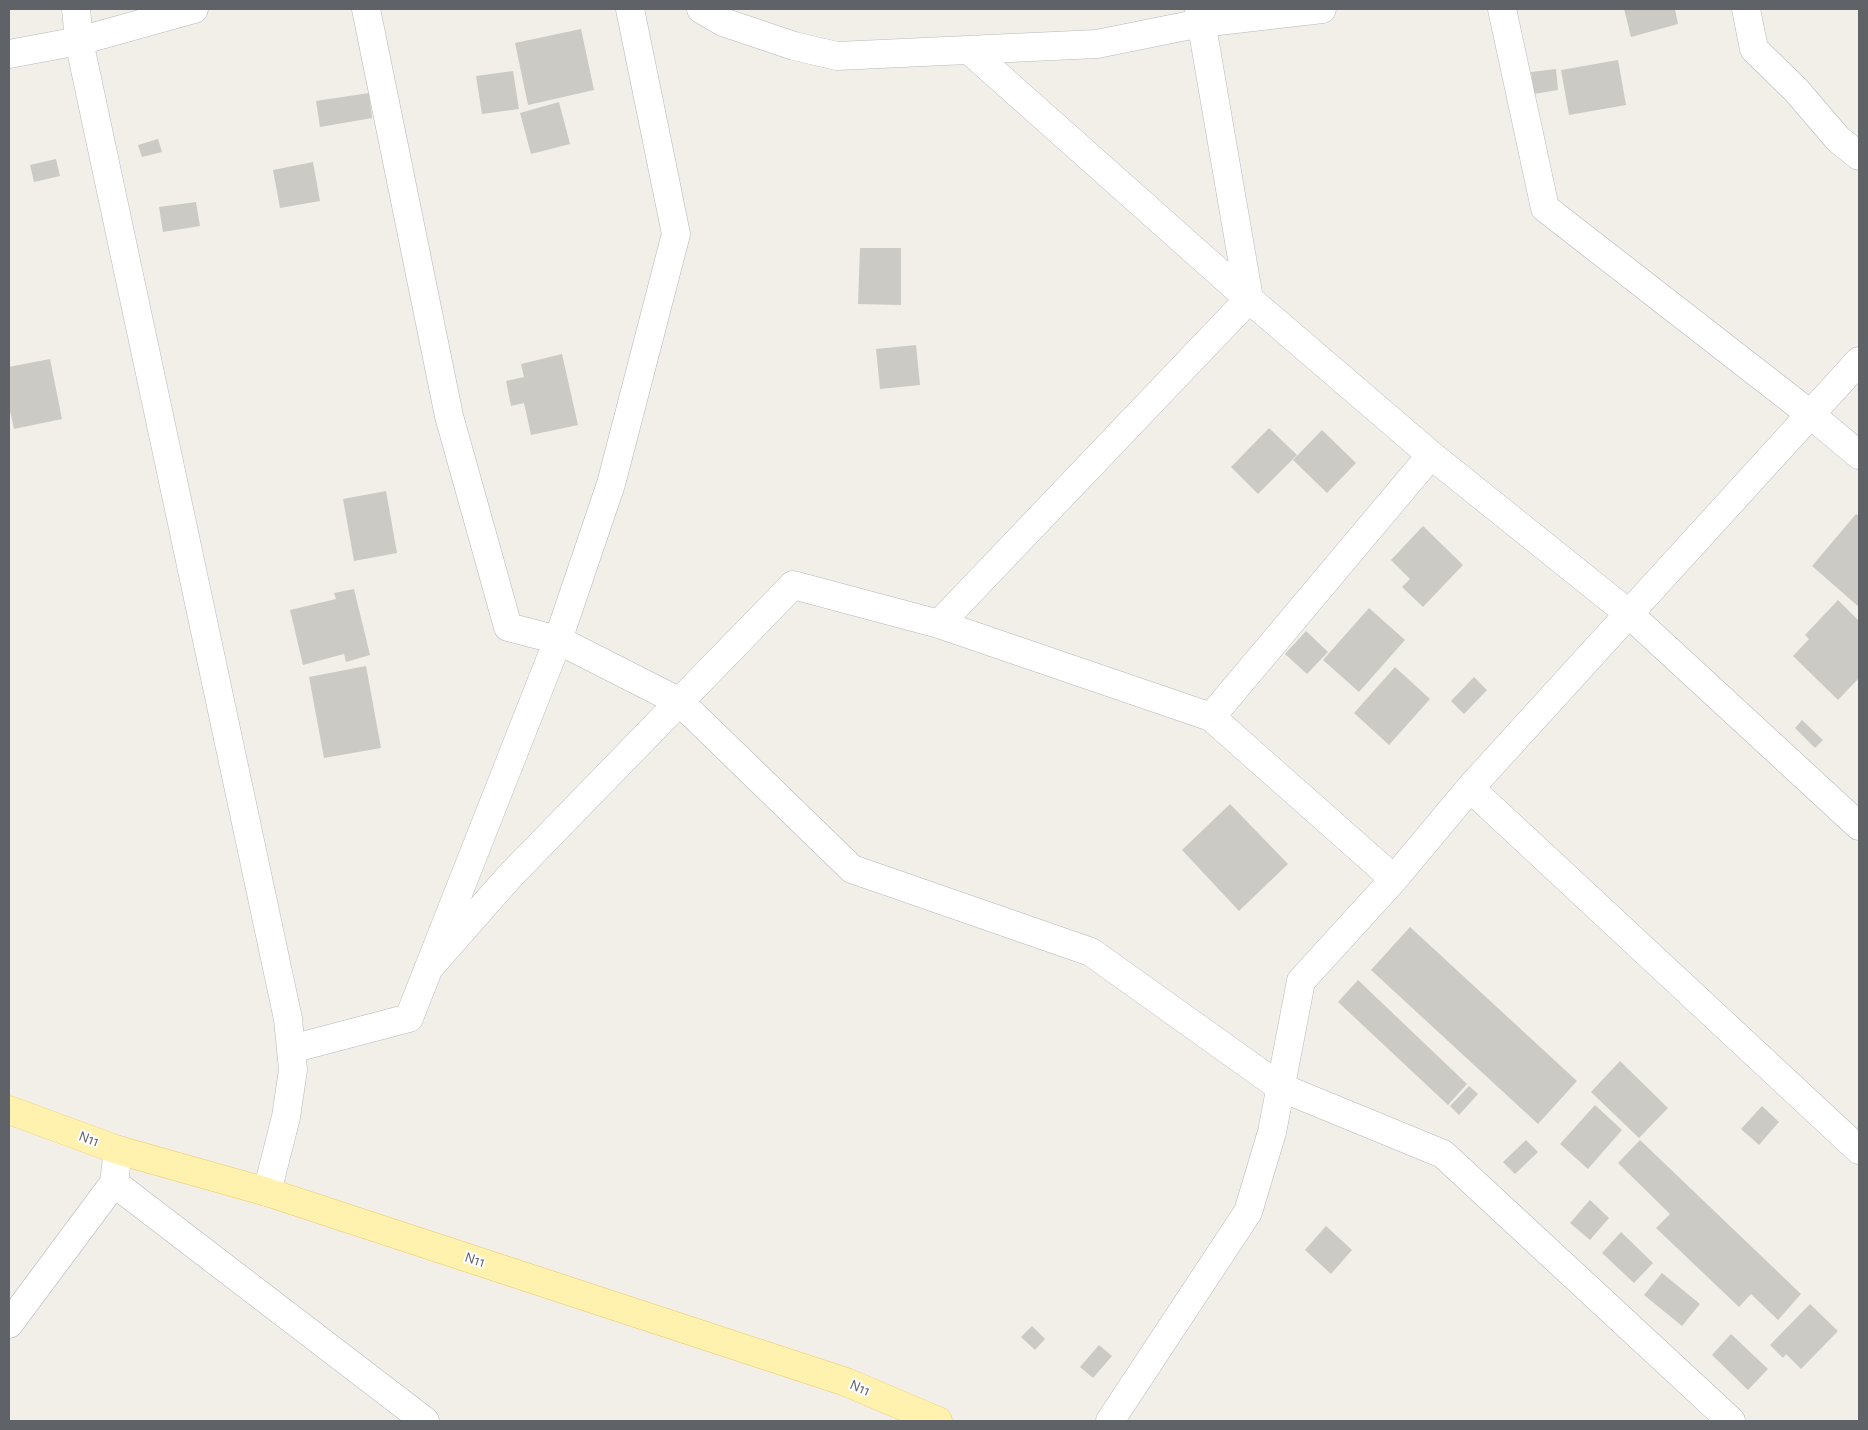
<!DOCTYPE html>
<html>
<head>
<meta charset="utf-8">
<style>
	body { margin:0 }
	#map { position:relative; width:1868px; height:1430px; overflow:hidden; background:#f1efe8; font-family:"Alegreya Sans",sans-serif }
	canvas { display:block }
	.frame { position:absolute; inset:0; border:10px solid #5f6368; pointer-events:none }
</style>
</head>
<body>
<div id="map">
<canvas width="1868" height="1430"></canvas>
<div class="frame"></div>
</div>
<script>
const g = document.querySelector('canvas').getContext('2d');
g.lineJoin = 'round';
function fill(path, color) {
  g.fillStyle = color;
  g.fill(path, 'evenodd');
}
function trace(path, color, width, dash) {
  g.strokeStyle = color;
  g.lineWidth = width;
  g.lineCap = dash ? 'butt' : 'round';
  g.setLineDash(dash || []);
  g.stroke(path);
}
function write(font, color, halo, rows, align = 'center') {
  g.font = font + ' "Alegreya Sans",sans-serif';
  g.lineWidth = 4;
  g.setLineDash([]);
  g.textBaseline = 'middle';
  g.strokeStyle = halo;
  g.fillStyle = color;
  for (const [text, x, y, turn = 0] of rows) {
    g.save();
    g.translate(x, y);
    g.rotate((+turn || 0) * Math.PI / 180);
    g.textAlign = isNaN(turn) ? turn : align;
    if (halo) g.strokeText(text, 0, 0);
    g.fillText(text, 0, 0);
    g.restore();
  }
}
fill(new Path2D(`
	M 1624,9 L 1675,9 L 1678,24 L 1631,37 Z
	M 581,29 L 594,90 L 528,105 L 515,43 Z
	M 1618,60 L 1626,105 L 1569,115 L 1561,70 Z
	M 1556,69 L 1558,90 L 1534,94 L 1531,72 Z
	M 513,71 L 519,109 L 482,114 L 476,76 Z
	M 369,93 L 372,118 L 320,127 L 316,101 Z
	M 559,102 L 570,144 L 531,154 L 520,113 Z
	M 158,139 L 162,152 L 142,157 L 138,145 Z
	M 56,159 L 60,176 L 34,182 L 30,165 Z
	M 313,162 L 320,201 L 280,208 L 273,170 Z
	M 196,202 L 200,226 L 163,232 L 159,207 Z
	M 860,248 L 901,248 L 901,305 L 858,304 Z
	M 916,345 L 920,385 L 880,389 L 876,349 Z
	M 562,354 L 578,425 L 531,435 L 524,403 L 511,406 L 506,381 L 524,377 L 521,364 Z
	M 50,359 L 62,419 L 14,429 L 9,406 L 9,367 Z
	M 1269,428 L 1297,455 L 1258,494 L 1231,467 Z
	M 1322,430 L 1356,463 L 1327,493 L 1293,460 Z
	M 386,491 L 397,553 L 354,561 L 343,499 Z
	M 1856,514 L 1859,516 L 1859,607 L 1812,566 Z
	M 1423,526 L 1463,565 L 1423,607 L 1402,587 L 1410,579 L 1391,560 Z
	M 354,589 L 370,655 L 346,662 L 344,654 L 303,665 L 290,610 L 336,599 L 334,593 Z
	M 1838,600 L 1859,621 L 1859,678 L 1838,700 L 1793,656 L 1809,639 L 1805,635 Z
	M 1369,608 L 1405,640 L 1359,692 L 1323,660 Z
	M 1306,631 L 1328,652 L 1307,674 L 1285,654 Z
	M 366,666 L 381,748 L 324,758 L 309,677 Z
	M 1395,667 L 1430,699 L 1389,745 L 1354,713 Z
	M 1474,677 L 1487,690 L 1464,714 L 1451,701 Z
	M 1802,720 L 1823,740 L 1815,748 L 1795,728 Z
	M 1230,804 L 1288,864 L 1239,911 L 1182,850 Z
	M 1410,927 L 1577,1081 L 1538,1124 L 1371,970 Z
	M 1358,980 L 1467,1084 L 1448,1105 L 1338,1002 Z
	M 1620,1061 L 1668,1108 L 1639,1138 L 1591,1092 Z
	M 1469,1086 L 1478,1094 L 1459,1115 L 1450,1106 Z
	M 1595,1105 L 1622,1130 L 1588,1169 L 1560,1144 Z
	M 1762,1106 L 1779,1122 L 1759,1145 L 1741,1129 Z
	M 1526,1140 L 1538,1152 L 1515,1174 L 1503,1162 Z
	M 1640,1140 L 1801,1294 L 1778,1320 L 1751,1294 L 1739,1307 L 1656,1228 L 1670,1214 L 1618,1163 Z
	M 1590,1200 L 1609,1218 L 1590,1240 L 1570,1223 Z
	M 1326,1226 L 1352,1250 L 1331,1274 L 1305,1250 Z
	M 1621,1232 L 1653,1263 L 1634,1283 L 1602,1253 Z
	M 1662,1273 L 1700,1304 L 1682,1326 L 1644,1295 Z
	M 1810,1304 L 1838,1331 L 1801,1369 L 1786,1354 L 1783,1358 L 1770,1345 Z
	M 1032,1326 L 1045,1339 L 1035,1350 L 1021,1337 Z
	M 1731,1334 L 1768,1369 L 1748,1390 L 1712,1355 Z
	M 1099,1345 L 1112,1356 L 1093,1378 L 1080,1367 Z`), '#cccac5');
const minor = new Path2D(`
	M 76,9 L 79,41 L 288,1019 L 293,1070 L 286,1117 L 267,1192
	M 366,9 L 449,416 L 508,627 L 558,640 L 680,702 L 852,869 L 1091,952 L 1280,1087 L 1443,1154 L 1731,1421
	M 701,9 L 723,22 L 794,46 L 837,56 L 1097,44 L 1201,23 L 1322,9
	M 1502,9 L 1545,208 L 1810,414 L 1859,455
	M 1746,9 L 1754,49 L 1796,90 L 1838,139 L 1859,156
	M 969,50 L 1249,299 L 1431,455 L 1628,613 L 1859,826
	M 9,54 L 79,41 L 194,9
	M 939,624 L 1249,299 L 1199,9
	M 1211,717 L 1431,455
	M 1470,788 L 1859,1150
	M 428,969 L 509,877 L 793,585 L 939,624 L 1211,717 L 1394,879
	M 291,1049 L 409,1018 L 558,640 L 611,484 L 676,234 L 630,9
	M 118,1150 L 114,1183 L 425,1421
	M 9,1324 L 114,1183
	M 1110,1421 L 1248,1212 L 1272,1132 L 1301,981 L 1394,879 L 1470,788 L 1859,361`);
const primary = new Path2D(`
	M 9,1110 L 118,1150 L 267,1192 L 846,1382 L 938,1421`);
trace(minor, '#b5b8bc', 29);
trace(primary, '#f2c960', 29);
trace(minor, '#fff', 28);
trace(primary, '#fff2af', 28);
write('15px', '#5f6368', '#fff', [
	["N11",89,1139,20],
	["N11",475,1260,18],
	["N11",860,1388,23]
]);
</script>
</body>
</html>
